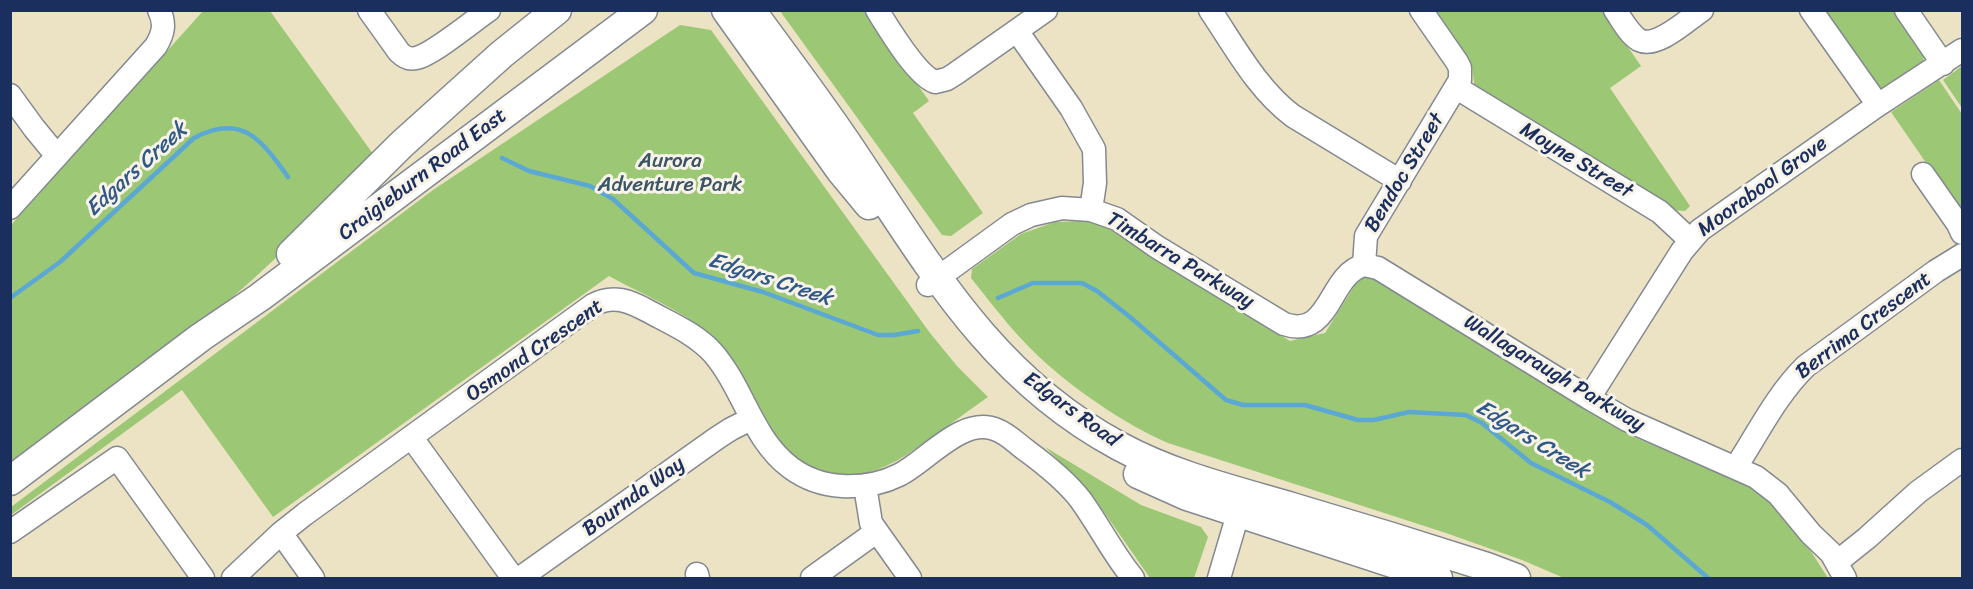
<!DOCTYPE html>
<html>
<head>
<meta charset="utf-8">
<style>
	body { margin:0 }
	#map { position:relative; width:1973px; height:589px; overflow:hidden; background:#ece3c4; font-family:Sriracha,sans-serif }
	canvas { display:block }
	.frame { position:absolute; inset:0; border:12px solid #1b2f5e; pointer-events:none }
</style>
</head>
<body>
<div id="map">
<canvas width="1973" height="589"></canvas>
<div class="frame"></div>
</div>
<script>
const g = document.querySelector('canvas').getContext('2d');
g.lineJoin = 'round';
function fill(path, color) {
  g.fillStyle = color;
  g.fill(path, 'evenodd');
}
function trace(path, color, width, dash) {
  g.strokeStyle = color;
  g.lineWidth = width;
  g.lineCap = dash ? 'butt' : 'round';
  g.setLineDash(dash || []);
  g.stroke(path);
}
function write(font, color, halo, rows, align = 'center') {
  g.font = font + ' Sriracha,sans-serif';
  g.lineWidth = 6;
  g.setLineDash([]);
  g.textBaseline = 'middle';
  g.strokeStyle = halo;
  g.fillStyle = color;
  for (const [text, x, y, turn = 0] of rows) {
    g.save();
    g.translate(x, y);
    g.rotate((+turn || 0) * Math.PI / 180);
    g.textAlign = isNaN(turn) ? turn : align;
    if (halo) g.strokeText(text, 0, 0);
    g.fillText(text, 0, 0);
    g.restore();
  }
}
fill(new Path2D(`
	M 203,11 L 270,11 L 376,158 C 329,204 285,252 235,295 C 163,356 86,411 11,468 L 11,225 Z
	M 780,11 L 866,11 L 929,101 L 913,113 L 983,213 L 951,236 L 942,235 Z
	M 1430,11 L 1603,11 L 1641,66 L 1610,88 L 1690,206 L 1685,211 L 1670,210 L 1475,90 L 1472,67 Z
	M 1820,11 L 1895,11 L 1924,52 L 1923,66 L 1889,89 L 1878,91 Z
	M 680,25 L 711,30 L 930,333 L 957,366 L 988,397 C 969,410 951,424 932,437 C 895,464 863,486 816,468 C 799,462 783,450 773,435 C 754,406 744,370 721,345 C 692,314 645,296 609,276 L 273,517 L 182,390 L 11,515 L 11,507 L 433,190 Z
	M 1962,66 L 1962,108 L 1943,80 Z
	M 1939,80 L 1962,114 L 1962,215 L 1891,112 Z
	M 1081,221 L 1107,224 L 1136,245 L 1290,341 L 1325,333 L 1358,280 L 1371,276 L 1562,394 L 1636,438 L 1742,482 L 1761,494 L 1774,505 L 1812,553 L 1828,578 L 1564,578 L 1522,560 L 1446,533 L 1168,443 C 1127,425 1082,395 1048,365 C 1019,340 995,308 971,278 L 972,269 L 1021,234 L 1055,222 Z
	M 1045,447 L 1141,505 L 1201,527 L 1208,537 L 1194,578 L 1150,578 L 1090,492 Z`), '#9cc774');
trace(new Path2D(`
	M 502,158 L 529,171 L 590,186 L 613,199 L 694,273 L 763,292 L 878,335 L 894,335 L 918,331
	M 10,298 L 60,262 L 194,138 C 242,113 261,139 288,177
	M 998,298 L 1033,283 L 1082,283 L 1097,291 L 1130,317 L 1226,400 L 1243,405 L 1305,405 L 1358,420 L 1374,420 L 1409,412 L 1466,415 L 1482,423 L 1531,463 L 1610,502 L 1647,525 L 1708,578`), '#5ba8d4', 4.5);
const minor = new Path2D(`
	M 369,10 L 399,52 C 404,57 409,60 416,58 C 432,55 473,21 489,10
	M 877,10 C 889,29 916,75 935,82 L 947,79 L 955,74 L 1046,10
	M 1210,10 C 1235,47 1257,89 1293,116 L 1400,181
	M 1615,10 C 1622,20 1629,34 1639,40 C 1657,49 1687,20 1702,10
	M 1811,10 L 1878,105
	M 1906,10 L 1943,64
	M 1017,31 L 1071,108 L 1094,149 L 1095,183 L 1091,210
	M 1457,88 L 1660,212 L 1690,240
	M 10,95 L 34,128 L 57,156
	M 1923,174 L 1958,224 L 1962,233
	M 10,208 L 156,46 C 163,34 166,24 159,10
	M 1364,265 L 1378,268 L 1589,398 L 1627,420 L 1756,477 L 1778,494 L 1811,534 L 1831,553 L 1845,578
	M 928,285 L 1012,224 L 1031,215 L 1062,208 L 1091,210 L 1117,219 L 1157,247 L 1284,324 C 1331,340 1328,275 1364,265 L 1366,236 L 1460,80 L 1460,68 L 1457,62 L 1421,10
	M 1589,398 L 1682,251 L 1700,230 L 1878,105 L 1962,50
	M 412,438 L 513,578
	M 1736,467 C 1758,433 1777,394 1806,366 L 1936,271 L 1962,255
	M 865,486 L 871,523 L 910,578
	M 10,532 L 117,458 L 203,578
	M 281,533 L 313,578
	M 1837,562 L 1867,538 L 1918,492 L 1962,460
	M 697,574 L 698,578
	M 233,578 L 281,533 L 305,514 L 593,305 C 613,294 630,301 648,311 C 670,323 696,334 713,353 C 744,389 752,439 791,468 C 806,479 823,485 842,486 C 861,487 881,484 899,475 C 927,461 963,415 997,430 C 1008,434 1017,444 1027,451 C 1046,465 1065,480 1080,499 C 1099,525 1113,554 1133,578
	M 520,578 L 717,438 L 731,429 L 751,419
	M 812,578 L 876,532
	M 1219,578 L 1243,497`);
const major = new Path2D(`
	M 726,10 L 840,170 L 869,205
	M 751,10 C 785,57 821,104 853,152 C 930,267 992,378 1119,446 C 1172,475 1234,490 1292,507 C 1357,526 1422,546 1487,567 L 1516,578
	M 291,254 L 402,144 L 502,54 L 557,10
	M 1138,474 L 1187,496 L 1438,578
	M 10,481 L 201,337 L 260,297 L 643,10`);
trace(minor, '#848991', 25);
trace(major, '#848991', 31);
trace(minor, '#fff', 22);
trace(major, '#fff', 28);
write('21px', '#1b2f5e', '#f7f3e8', [
	["Moyne Street",1576,161,31],
	["Bendoc Street",1405,173,-59],
	["Craigieburn Road East",423,175,-37],
	["Moorabool Grove",1763,187,-36],
	["Timbarra Parkway",1180,261,31],
	["Berrima Crescent",1864,326,-37],
	["Osmond Crescent",535,351,-35],
	["Wallagaraugh Parkway",1554,374,31],
	["Edgars Road",1071,410,36],
	["Bournda Way",634,497,-36]
]);
write('21px', '#3b5564', '#f7f3e8', [
	["Aurora",670,162],
	["Adventure Park",670,186]
]);
write('italic 22px', '#315987', '#f7f3e8', [
	["Edgars Creek",137,170,-42],
	["Edgars Creek",770,280,18],
	["Edgars Creek",1532,440,32]
]);
</script>
</body>
</html>
